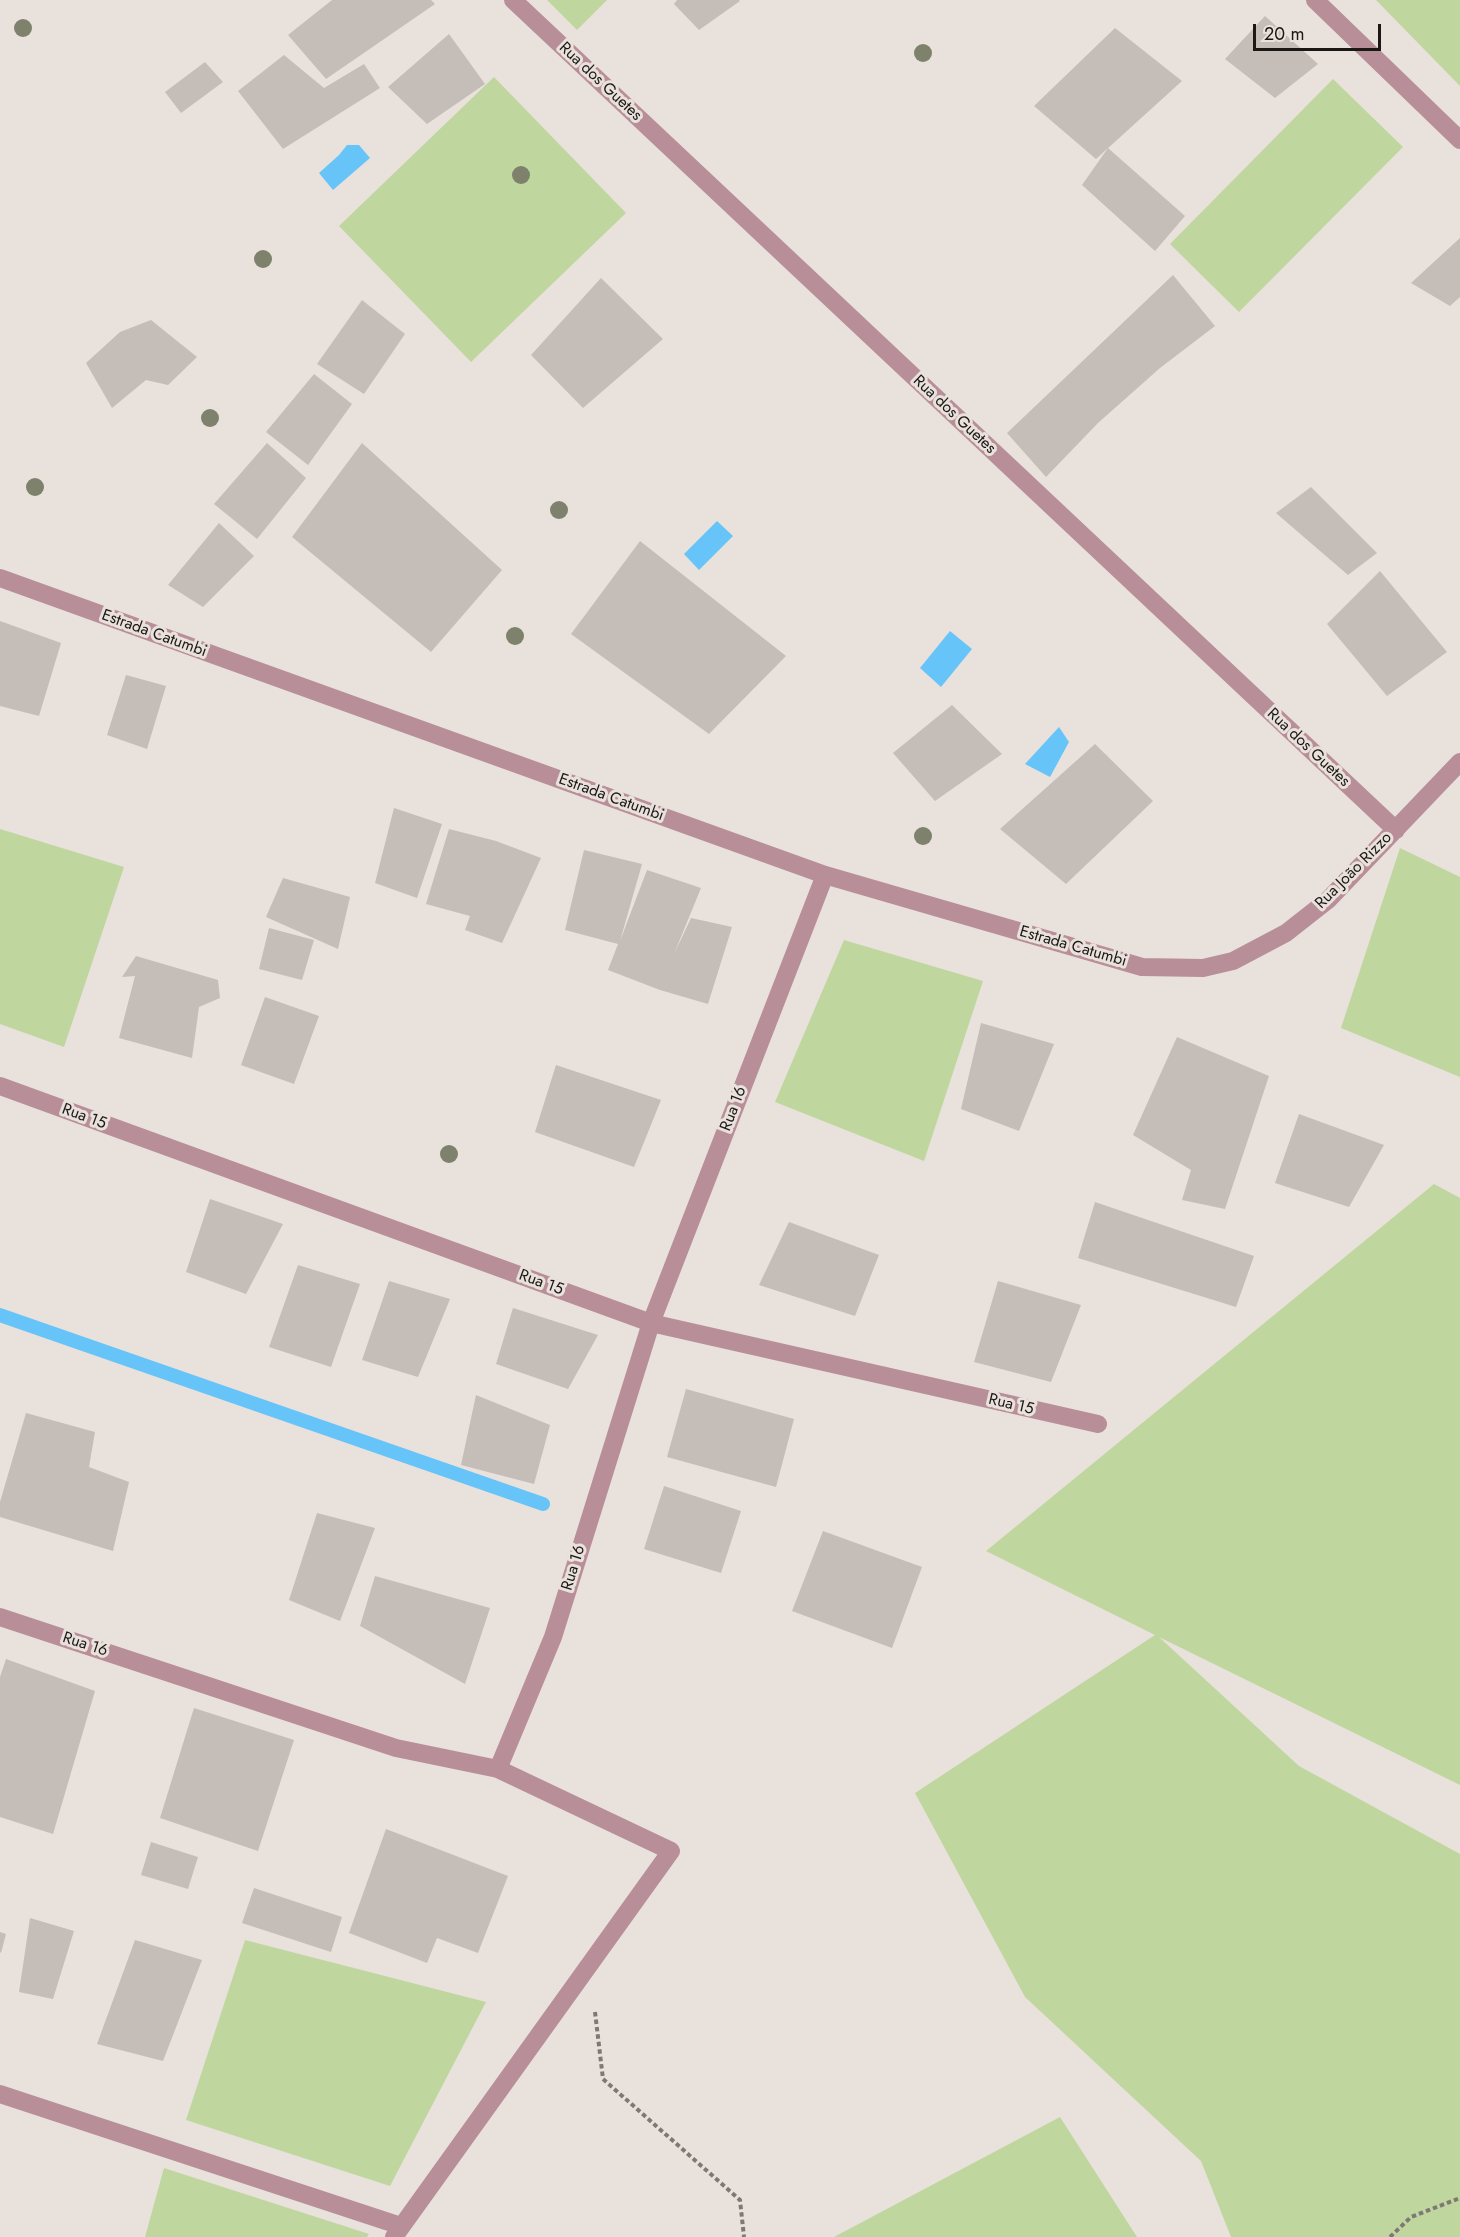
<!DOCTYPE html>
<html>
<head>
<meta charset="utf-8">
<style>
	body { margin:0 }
	#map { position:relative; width:1460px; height:2237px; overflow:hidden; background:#e9e1db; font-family:Jost,sans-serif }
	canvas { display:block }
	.scale { position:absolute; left:1253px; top:24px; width:128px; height:27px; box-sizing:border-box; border:3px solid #1a1715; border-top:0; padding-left:8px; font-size:18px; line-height:21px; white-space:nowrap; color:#1a1715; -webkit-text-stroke:4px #e9e1db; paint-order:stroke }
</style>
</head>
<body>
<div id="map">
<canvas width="1460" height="2237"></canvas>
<div class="scale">20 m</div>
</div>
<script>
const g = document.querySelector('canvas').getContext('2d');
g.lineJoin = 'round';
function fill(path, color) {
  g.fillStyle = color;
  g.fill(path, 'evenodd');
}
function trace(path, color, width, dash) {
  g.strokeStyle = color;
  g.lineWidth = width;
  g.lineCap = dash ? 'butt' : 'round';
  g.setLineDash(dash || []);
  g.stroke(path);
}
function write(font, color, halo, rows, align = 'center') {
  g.font = font + ' Jost,sans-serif';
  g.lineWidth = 6;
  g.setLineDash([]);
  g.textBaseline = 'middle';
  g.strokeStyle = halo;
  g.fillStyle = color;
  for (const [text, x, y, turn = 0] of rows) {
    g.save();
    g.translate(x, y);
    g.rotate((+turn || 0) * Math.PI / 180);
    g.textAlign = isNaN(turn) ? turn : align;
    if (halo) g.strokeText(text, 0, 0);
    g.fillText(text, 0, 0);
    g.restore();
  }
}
fill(new Path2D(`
	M 547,0 L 607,0 L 577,30 Z
	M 1376,0 L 1460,0 L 1460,86 Z
	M 494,77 L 626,213 L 471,362 L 339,226 Z
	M 1333,79 L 1403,147 L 1239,312 L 1170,244 Z
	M 0,829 L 124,867 L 64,1047 L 0,1024 Z
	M 1400,848 L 1460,877 L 1460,1077 L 1341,1028 Z
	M 844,940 L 983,981 L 924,1161 L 775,1102 Z
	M 1434,1184 L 1460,1198 L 1460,1785 L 1159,1637 L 1299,1766 L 1460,1854 L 1460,2237 L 1231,2237 L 1201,2161 L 1025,1997 L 915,1793 L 1155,1635 L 986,1551 Z
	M 245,1940 L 486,2002 L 390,2186 L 186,2120 Z
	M 1060,2117 L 1137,2237 L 834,2237 Z
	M 164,2168 L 369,2234 L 367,2237 L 145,2237 Z`), '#bfd79f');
fill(new Path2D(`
	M 347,145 L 359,145 L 370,158 L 333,190 L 319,173 L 339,155 Z
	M 717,521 L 733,536 L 699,570 L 684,554 Z
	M 950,631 L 972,649 L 941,687 L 920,668 Z
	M 1059,727 L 1069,742 L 1050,777 L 1025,764 Z`), '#66c4f9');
trace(new Path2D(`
	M 0,1315 L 543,1504`), '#66c4f9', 14);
fill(new Path2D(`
	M 332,0 L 431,0 L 435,4 L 326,79 L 288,35 Z
	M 677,0 L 739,0 L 740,1 L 699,30 L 674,4 Z
	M 1265,16 L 1318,64 L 1275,98 L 1225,59 Z
	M 1115,28 L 1182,81 L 1096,159 L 1034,106 Z
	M 449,34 L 485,84 L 427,124 L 388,87 Z
	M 284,55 L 324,88 L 364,64 L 380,88 L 283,149 L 238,91 Z
	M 205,62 L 223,82 L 181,113 L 165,92 Z
	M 1108,148 L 1185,216 L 1155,251 L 1082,185 Z
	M 1460,238 L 1460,297 L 1450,306 L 1411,283 Z
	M 1173,275 L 1215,326 L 1160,368 L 1098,423 L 1046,477 L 1007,433 Z
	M 601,278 L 663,339 L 583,408 L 531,355 Z
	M 362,300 L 405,334 L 364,394 L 317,364 Z
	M 151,320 L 197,357 L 168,385 L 146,380 L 112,408 L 86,363 L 120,332 Z
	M 314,374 L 352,404 L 308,465 L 266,432 Z
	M 267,443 L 306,478 L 257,539 L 214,504 Z
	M 362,443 L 502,570 L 431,652 L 292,537 Z
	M 1311,487 L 1377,553 L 1348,575 L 1276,513 Z
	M 219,523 L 254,556 L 203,607 L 168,585 Z
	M 640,541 L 786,656 L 709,734 L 571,634 Z
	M 1380,571 L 1447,652 L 1387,696 L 1327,624 Z
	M 0,621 L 61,643 L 39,716 L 0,706 Z
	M 126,675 L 166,686 L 147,749 L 107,735 Z
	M 952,705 L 1002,754 L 935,801 L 893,753 Z
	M 1095,744 L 1153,801 L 1066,884 L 1000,829 Z
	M 394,808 L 442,824 L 417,898 L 375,883 Z
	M 449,829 L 496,841 L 541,858 L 502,943 L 465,930 L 470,916 L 426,904 Z
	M 584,850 L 642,864 L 620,941 L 647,870 L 701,888 L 674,954 L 691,918 L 732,927 L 708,1004 L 660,990 L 608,970 L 618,944 L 565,930 Z
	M 283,878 L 350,897 L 338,949 L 266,917 Z
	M 269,928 L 314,940 L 302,980 L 259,969 Z
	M 136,956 L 218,980 L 220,998 L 199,1007 L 192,1058 L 119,1038 L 135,976 L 122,977 Z
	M 265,997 L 319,1016 L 294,1084 L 241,1065 Z
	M 981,1023 L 1054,1044 L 1019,1131 L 961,1109 Z
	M 1177,1037 L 1269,1076 L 1225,1209 L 1182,1200 L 1191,1170 L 1133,1135 Z
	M 556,1065 L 661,1100 L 634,1167 L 535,1132 Z
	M 1299,1114 L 1384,1145 L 1349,1207 L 1275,1183 Z
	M 210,1199 L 283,1224 L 246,1294 L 186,1272 Z
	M 1095,1202 L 1254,1256 L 1236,1307 L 1078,1258 Z
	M 789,1222 L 879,1255 L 855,1316 L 759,1285 Z
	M 298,1265 L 360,1284 L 331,1367 L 269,1347 Z
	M 389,1281 L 450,1299 L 418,1377 L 362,1360 Z
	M 998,1281 L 1081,1305 L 1051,1382 L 974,1362 Z
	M 513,1308 L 598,1335 L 568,1389 L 496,1364 Z
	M 686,1389 L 794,1419 L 776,1487 L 667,1457 Z
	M 476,1395 L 550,1425 L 534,1484 L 461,1465 Z
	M 26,1413 L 95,1432 L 89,1467 L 129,1482 L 113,1551 L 0,1517 L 0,1502 Z
	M 664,1486 L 741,1511 L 721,1573 L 644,1549 Z
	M 317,1513 L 375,1528 L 340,1621 L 289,1600 Z
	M 823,1531 L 922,1567 L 892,1648 L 792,1611 Z
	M 375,1576 L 490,1608 L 465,1684 L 360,1626 Z
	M 6,1659 L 95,1691 L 53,1834 L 0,1817 L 0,1677 Z
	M 194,1708 L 294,1740 L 258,1851 L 160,1818 Z
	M 386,1829 L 508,1876 L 478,1953 L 437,1938 L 427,1963 L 349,1933 Z
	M 151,1842 L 198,1857 L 188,1889 L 141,1875 Z
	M 254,1888 L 342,1917 L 331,1952 L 242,1923 Z
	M 30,1918 L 74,1931 L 53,1999 L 19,1992 Z
	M 0,1932 L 6,1934 L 1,1953 L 0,1952 Z
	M 135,1940 L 202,1960 L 163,2061 L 97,2044 Z`), '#c5bdb7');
trace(new Path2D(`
	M 595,2012 L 603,2079 L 740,2200 L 744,2237
	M 1390,2237 L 1411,2217 L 1460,2198`), '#7e7975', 4, [4.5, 3]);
trace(new Path2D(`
	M 513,0 L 1396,830
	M 1315,0 L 1460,140
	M 0,578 L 825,875 L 1142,967 L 1203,968 L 1233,961 L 1286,933 L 1328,900 L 1460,762
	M 0,1086 L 651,1323 L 1098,1424
	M 0,1617 L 396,1748 L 498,1769 L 553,1637 L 651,1323 L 825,875
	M 0,2094 L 401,2226
	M 394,2237 L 671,1851 L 498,1769`), '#b88e98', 18);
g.fillStyle = '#7e816b';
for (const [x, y] of [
	[23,28],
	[923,53],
	[521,175],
	[263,259],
	[210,418],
	[35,487],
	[559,510],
	[515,636],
	[923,836],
	[449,1154]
]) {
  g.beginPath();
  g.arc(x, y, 9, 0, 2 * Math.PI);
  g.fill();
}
write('16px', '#1a1715', '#e9e1db', [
	["Rua dos Guetes",600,82,43],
	["Rua dos Guetes",954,415,43],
	["Estrada Catumbi",154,634,20],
	["Rua dos Guetes",1308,748,43],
	["Estrada Catumbi",611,798,20],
	["Rua João Rizzo",1354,871,-45],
	["Estrada Catumbi",1073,947,16],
	["Rua 16",734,1109,-69],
	["Rua 15",84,1117,20],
	["Rua 15",541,1283,20],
	["Rua 15",1011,1405,13],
	["Rua 16",574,1568,-73],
	["Rua 16",85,1645,18]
]);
</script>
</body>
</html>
